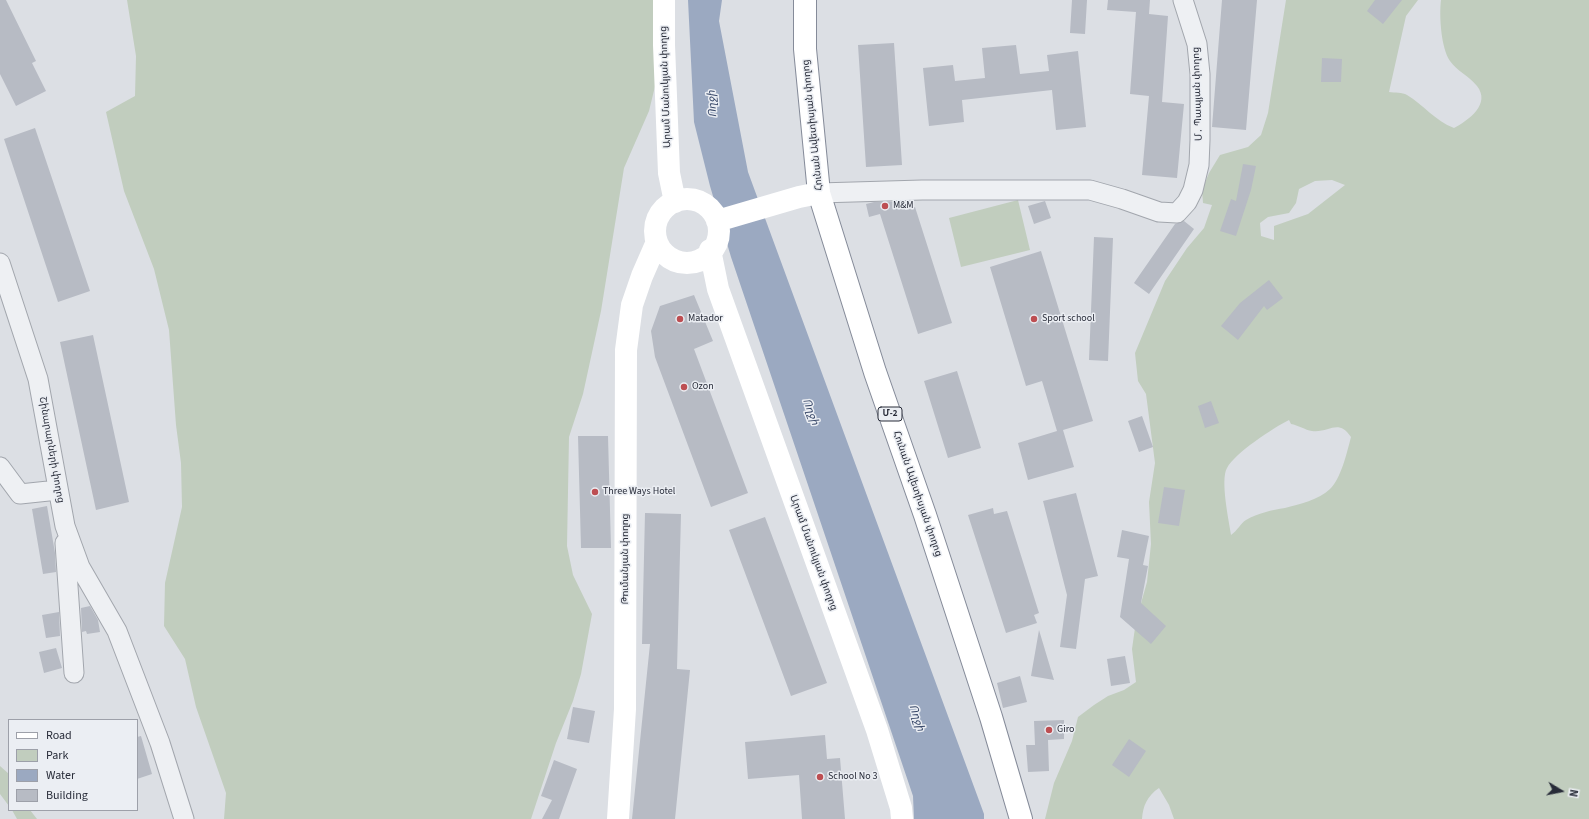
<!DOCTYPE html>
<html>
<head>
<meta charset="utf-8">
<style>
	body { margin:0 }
	#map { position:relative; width:1589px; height:819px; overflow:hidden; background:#dcdfe4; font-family:"Source Sans 3",sans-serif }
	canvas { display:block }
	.legend { position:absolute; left:8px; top:719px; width:130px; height:92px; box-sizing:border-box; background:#ebeef3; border:1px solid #9da0a9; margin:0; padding:5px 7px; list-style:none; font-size:12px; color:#282c39 }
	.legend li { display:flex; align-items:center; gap:8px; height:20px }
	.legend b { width:20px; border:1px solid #9da0a9 }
	.north { position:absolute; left:1541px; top:771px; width:40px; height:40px; -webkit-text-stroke:3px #ebeef3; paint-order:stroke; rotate:100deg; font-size:11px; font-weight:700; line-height:16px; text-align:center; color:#282c39 }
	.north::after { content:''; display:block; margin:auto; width:14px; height:18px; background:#282c39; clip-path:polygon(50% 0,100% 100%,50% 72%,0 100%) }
</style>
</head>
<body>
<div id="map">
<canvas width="1589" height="819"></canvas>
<ul class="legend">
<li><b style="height:5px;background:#fff"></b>Road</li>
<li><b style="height:11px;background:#c1cdbe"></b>Park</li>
<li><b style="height:11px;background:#9ba9c1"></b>Water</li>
<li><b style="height:11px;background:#b7bbc4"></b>Building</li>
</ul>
<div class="north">N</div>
</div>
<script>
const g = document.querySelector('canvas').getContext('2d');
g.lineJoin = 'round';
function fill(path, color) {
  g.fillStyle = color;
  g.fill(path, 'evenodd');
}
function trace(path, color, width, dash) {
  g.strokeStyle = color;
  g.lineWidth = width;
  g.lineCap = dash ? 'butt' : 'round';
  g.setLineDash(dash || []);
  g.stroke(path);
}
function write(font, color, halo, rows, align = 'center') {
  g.font = font + ' "Source Sans 3","Noto Sans Armenian",sans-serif';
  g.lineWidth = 3;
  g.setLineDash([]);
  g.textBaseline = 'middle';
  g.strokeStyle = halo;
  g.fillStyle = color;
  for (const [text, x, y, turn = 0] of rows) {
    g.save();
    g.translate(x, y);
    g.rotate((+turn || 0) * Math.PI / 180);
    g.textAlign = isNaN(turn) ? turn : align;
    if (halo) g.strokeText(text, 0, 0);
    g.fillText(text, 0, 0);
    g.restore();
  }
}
fill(new Path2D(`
	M 127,0 L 660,0 L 659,70 L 649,111 L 624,168 L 601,311 L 583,394 L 569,437 L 567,546 L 573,575 L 592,614 L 581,674 L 573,701 L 556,743 L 531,819 L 224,819 L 226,793 L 196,707 L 185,659 L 164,626 L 165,583 L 182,507 L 181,463 L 176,425 L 169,330 L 154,269 L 124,191 L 106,112 L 135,96 L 136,56 Z
	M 1286,0 L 1418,0 L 1406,16 L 1389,92 C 1395,93 1402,92 1407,95 C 1424,105 1435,121 1454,128 C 1469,120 1491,104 1477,86 C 1469,76 1457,71 1450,61 C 1441,48 1439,15 1441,0 L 1589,0 L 1589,819 L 1174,819 L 1169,805 L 1159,788 C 1147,796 1143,806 1142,819 L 1045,819 L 1054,783 L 1072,741 L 1078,717 L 1094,705 L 1108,696 L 1124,690 L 1136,682 L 1132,649 L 1136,621 L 1147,582 L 1151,544 L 1149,502 L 1155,463 L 1146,394 L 1138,381 L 1135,353 L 1165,281 L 1187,248 L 1204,228 L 1212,205 L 1203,203 L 1202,190 L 1209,173 L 1220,155 L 1248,147 L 1261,135 L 1268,113 ZM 1332,180 L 1345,185 L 1308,214 L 1274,226 L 1274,240 L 1261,236 L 1260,223 L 1268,217 L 1289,213 L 1296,203 L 1299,189 L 1315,181 ZM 1289,420 L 1291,424 C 1298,425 1305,430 1312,431 C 1330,433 1338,418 1351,437 C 1347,452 1341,479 1330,489 C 1319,500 1299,504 1285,508 C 1272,510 1258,513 1246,520 C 1241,523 1237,531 1231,535 C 1229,521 1220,480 1227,468 C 1235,453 1273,428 1289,420 Z
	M 1018,200 L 1030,250 L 961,267 L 949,218 Z
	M 0,766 L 9,774 L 9,806 L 0,794 Z
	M 12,810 L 30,810 L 37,819 L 17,819 Z`), '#c1cdbe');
fill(new Path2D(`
	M 688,0 L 722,0 L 719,21 L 748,172 L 984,814 L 984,819 L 914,819 L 913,796 L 731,257 L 710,186 L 694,122 Z`), '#9ba9c1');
fill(new Path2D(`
	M 0,0 L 6,0 L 36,61 L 32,63 L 46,91 L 16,106 L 0,74 Z
	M 1072,0 L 1087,0 L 1085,34 L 1070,33 Z
	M 1108,0 L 1150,0 L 1149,14 L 1168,16 L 1162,102 L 1184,104 L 1177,178 L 1142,175 L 1149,96 L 1130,94 L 1136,12 L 1107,10 Z
	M 1222,0 L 1257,0 L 1246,130 L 1212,127 Z
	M 1375,0 L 1402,0 L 1383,24 L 1367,11 Z
	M 894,43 L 902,165 L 866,167 L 858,45 Z
	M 1016,45 L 1020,74 L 1049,71 L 1047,55 L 1078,51 L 1086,127 L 1056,130 L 1052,90 L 962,100 L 964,122 L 929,126 L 923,68 L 953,65 L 955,81 L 985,78 L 982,48 Z
	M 1322,58 L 1342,59 L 1341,82 L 1321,82 Z
	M 35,128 L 90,291 L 58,302 L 4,139 Z
	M 1243,164 L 1256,166 L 1251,190 L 1236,236 L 1220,231 L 1231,199 L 1236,201 Z
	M 1045,201 L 1051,218 L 1034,224 L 1028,206 Z
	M 874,202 L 903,202 L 905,210 L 915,207 L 952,323 L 918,334 L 880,214 L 869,217 L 866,204 Z
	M 1184,221 L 1194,229 L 1149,294 L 1134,283 L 1175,224 Z
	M 1094,237 L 1113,238 L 1108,361 L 1089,360 Z
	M 1041,251 L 1093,421 L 1063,430 L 1074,467 L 1028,480 L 1018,443 L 1057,431 L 1042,381 L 1026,386 L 990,267 Z
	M 1269,280 L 1283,298 L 1267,310 L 1264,306 L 1238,340 L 1221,326 L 1240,303 Z
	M 694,295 L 713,341 L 694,349 L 748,493 L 711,507 L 655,357 L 651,331 L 660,306 Z
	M 93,335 L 129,502 L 96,510 L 60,342 Z
	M 957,371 L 981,448 L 948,458 L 924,381 Z
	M 1211,401 L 1219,423 L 1205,428 L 1198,406 Z
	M 1142,416 L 1153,447 L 1139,452 L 1128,421 Z
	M 578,436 L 608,436 L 611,548 L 581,548 Z
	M 1164,487 L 1185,490 L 1179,526 L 1158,523 Z
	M 1076,493 L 1098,576 L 1085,579 L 1076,649 L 1060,647 L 1067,595 L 1043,501 Z
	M 47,506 L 55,553 L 56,572 L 43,574 L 32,509 Z
	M 993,508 L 994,514 L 1007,511 L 1039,613 L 1034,615 L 1037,623 L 1006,633 L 968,515 Z
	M 645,513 L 681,514 L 677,669 L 690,670 L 675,819 L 632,819 L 650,644 L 642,644 Z
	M 765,517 L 827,683 L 791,696 L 729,530 Z
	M 1122,530 L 1149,536 L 1143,565 L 1148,566 L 1141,603 L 1166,626 L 1151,644 L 1120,617 L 1129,559 L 1117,557 Z
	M 90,606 L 98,620 L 100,632 L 87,634 L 86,631 L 82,632 L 81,608 Z
	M 59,612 L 60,636 L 46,638 L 42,615 Z
	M 1039,630 L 1054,680 L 1031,676 Z
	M 56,648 L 62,668 L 44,673 L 39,652 Z
	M 1125,656 L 1130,683 L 1111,686 L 1107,659 Z
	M 1020,676 L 1027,702 L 1003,708 L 997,683 Z
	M 573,707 L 595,711 L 589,743 L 567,739 Z
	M 1064,720 L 1064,739 L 1048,740 L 1049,771 L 1028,772 L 1026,745 L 1035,745 L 1034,721 Z
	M 825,735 L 827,759 L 840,758 L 845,819 L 802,819 L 799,775 L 748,779 L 745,742 Z
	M 141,736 L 152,774 L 137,779 L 137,737 Z
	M 1129,739 L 1146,751 L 1129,777 L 1112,765 Z
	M 554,760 L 577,769 L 559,819 L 542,819 L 552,800 L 541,796 Z`), '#b7bbc4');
const street = new Path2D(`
	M 819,193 L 922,190 L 1090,190 L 1122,199 L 1159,212 L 1177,213 L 1187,202 L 1193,190 L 1199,165 L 1200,140 L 1200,74 L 1197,44 L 1183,0
	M 0,263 L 38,379 L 65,526 L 80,567 L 117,631 L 160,743 L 184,819
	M 0,467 L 20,494 L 58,490
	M 65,543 L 74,673`);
const highway = new Path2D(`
	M 805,0 L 805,49 L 819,193 L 875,372 L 925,515 L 991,717 L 1021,819`);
trace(street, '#a2a6ad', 21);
trace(highway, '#858b99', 24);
trace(street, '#eef0f3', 19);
trace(new Path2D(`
	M 664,0 L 664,45 L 669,173 L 675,202
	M655 231a32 32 0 1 1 64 0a32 32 0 1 1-64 0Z
	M 717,221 L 799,197 L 819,193
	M 710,250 L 718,289 L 877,730 L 901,808 L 902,819
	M 618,819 L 625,709 L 626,350 L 632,305 L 642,276 L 656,244`), '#fff', 22);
trace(highway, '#fff', 22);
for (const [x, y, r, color] of [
	[885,206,4,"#bd4e52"],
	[680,319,4,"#bd4e52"],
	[1034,319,4,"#bd4e52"],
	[684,387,4,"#bd4e52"],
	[595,492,4,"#bd4e52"],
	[1049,730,4,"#bd4e52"],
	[820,777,4,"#bd4e52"]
]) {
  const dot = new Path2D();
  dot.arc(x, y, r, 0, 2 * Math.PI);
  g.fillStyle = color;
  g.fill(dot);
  trace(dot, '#ebeef3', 1.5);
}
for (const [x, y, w] of [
	[890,414,24]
]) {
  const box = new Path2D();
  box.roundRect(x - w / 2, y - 7, w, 14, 3);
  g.fillStyle = '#ebeef3';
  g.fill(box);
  trace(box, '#282c39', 1);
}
write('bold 9px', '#282c39', null, [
	["Մ-2",890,414]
]);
write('10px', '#282c39', '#ebeef3', [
	["Արամ Մանուկյան փողոց",666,87,-92],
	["Մ․ Պապյան փողոց",1198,94,-92],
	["Հունան Ավետիսյան փողոց",813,125,-96],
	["Շինարարների փողոց",51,450,80],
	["Հունան Ավետիսյան փողոց",917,494,71],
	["Արամ Մանուկյան փողոց",813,553,70],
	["Թումանյան փողոց",626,559,-90]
]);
write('10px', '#282c39', '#ebeef3', [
	["M&M",893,206],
	["Matador",688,319],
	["Sport school",1042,319],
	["Ozon",692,387],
	["Three Ways Hotel",603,492],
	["Giro",1057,730],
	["School No 3",828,777]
], 'left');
write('italic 11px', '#374768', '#ebeef3', [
	["Ողջի",713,104,-94],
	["Ողջի",810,412,70],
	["Ողջի",916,718,72]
]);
</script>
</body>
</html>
